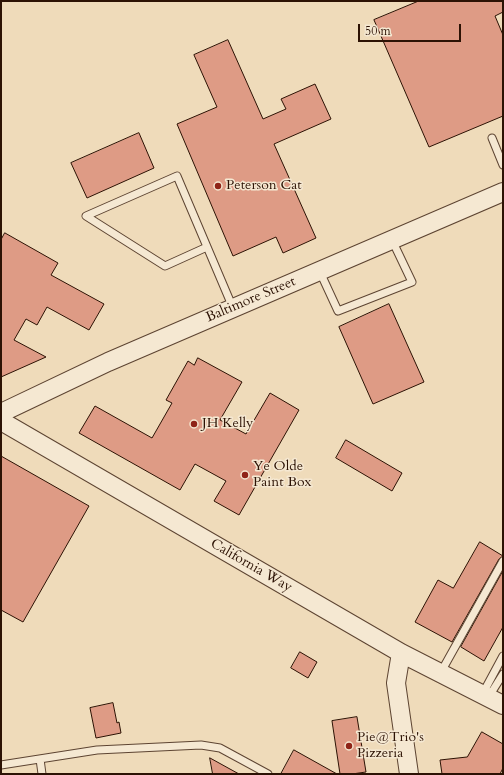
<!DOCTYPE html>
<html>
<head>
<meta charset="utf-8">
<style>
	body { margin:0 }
	#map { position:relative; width:504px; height:775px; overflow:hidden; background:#efdbba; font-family:Cardo,serif }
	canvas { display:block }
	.frame { position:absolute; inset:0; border:2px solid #2c1204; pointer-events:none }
	.scale { position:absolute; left:358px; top:24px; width:103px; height:18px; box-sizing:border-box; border:2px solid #2c1204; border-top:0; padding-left:5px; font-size:12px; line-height:14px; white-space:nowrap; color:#2c1204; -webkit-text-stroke:3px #f5e8d2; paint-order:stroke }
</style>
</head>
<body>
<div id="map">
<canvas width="504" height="775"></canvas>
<div class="frame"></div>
<div class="scale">50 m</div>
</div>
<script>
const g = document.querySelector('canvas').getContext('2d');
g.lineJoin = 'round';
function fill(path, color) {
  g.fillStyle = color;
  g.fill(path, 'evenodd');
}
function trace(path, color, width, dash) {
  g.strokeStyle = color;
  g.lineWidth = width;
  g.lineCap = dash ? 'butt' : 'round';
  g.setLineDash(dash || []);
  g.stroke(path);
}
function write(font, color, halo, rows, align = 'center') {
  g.font = font + ' Cardo,serif';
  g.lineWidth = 3;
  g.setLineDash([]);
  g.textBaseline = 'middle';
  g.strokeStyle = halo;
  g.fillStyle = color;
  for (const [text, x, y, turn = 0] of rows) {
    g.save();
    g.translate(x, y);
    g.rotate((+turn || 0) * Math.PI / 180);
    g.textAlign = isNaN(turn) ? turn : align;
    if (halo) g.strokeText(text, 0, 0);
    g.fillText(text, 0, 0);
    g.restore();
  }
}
const building = new Path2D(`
	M 419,1 L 503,1 L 503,12 L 495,16 L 503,35 L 503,116 L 429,147 L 374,20 Z
	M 228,40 L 263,119 L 286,109 L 281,99 L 315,84 L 331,119 L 274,144 L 316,238 L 283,253 L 276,237 L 233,256 L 177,124 L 217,107 L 194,55 Z
	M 139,133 L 154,168 L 87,198 L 71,163 Z
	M 5,233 L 58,263 L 51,275 L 104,304 L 89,330 L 47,307 L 37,325 L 26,319 L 14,340 L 46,357 L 1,377 L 1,240 Z
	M 389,304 L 424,382 L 373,404 L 339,327 Z
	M 198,358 L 242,382 L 220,420 L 246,434 L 270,393 L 299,410 L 239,515 L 214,501 L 226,481 L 195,464 L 180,490 L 79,433 L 95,406 L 152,438 L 172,403 L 166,400 L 188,361 L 194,365 Z
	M 346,440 L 402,473 L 392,491 L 336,458 Z
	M 1,456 L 89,506 L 23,622 L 1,610 Z
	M 480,542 L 503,556 L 499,559 L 452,642 L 415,622 L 438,580 L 453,588 Z
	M 503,571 L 503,627 L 484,661 L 461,647 Z
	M 300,652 L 317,662 L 308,678 L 291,668 Z
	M 113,703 L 117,723 L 119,722 L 121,733 L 96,738 L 90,708 Z
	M 357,717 L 366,772 L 352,774 L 340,774 L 332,721 Z
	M 482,732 L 503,744 L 503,768 L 500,774 L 442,774 L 440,760 L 467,757 Z
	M 294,750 L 337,774 L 281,774 Z
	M 210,758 L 239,774 L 213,774 Z`);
fill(building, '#de9b85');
trace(building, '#2c1204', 1);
const service = new Path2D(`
	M 492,138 L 503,165
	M 207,247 L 165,266 L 86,216 L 177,176 L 233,308
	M 320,272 L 338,311 L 412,282 L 392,240
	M 441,672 L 503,561
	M 482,695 L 503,656
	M 488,698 L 503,674
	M 40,759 L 42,774
	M 1,765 L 97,750 L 201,745 L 220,748 L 268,774`);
const tertiary = new Path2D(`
	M 1,413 L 108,362 L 503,192
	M 1,421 L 401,653 L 503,705
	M 401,653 L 396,683 L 409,774`);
trace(service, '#5d4432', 9);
trace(tertiary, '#5d4432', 20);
trace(service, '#f5e8d2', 7);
trace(tertiary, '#f5e8d2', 18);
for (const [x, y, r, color] of [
	[218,186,4,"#8f2418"],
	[194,424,4,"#8f2418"],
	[245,475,4,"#8f2418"],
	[349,746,4,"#8f2418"]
]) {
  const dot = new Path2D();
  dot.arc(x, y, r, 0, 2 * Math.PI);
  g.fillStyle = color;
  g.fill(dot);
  trace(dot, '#f5e8d2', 1.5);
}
write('14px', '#2c1204', '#f5e8d2', [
	["Peterson Cat",226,186],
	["JH Kelly",202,424],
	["Ye Olde",253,467],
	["Paint Box",253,483],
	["Pie@Trio's",357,738],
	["Pizzeria",357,754]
], 'left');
write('14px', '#2c1204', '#f5e8d2', [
	["Baltimore Street",251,300,-23],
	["California Way",251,566,30]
]);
</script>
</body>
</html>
